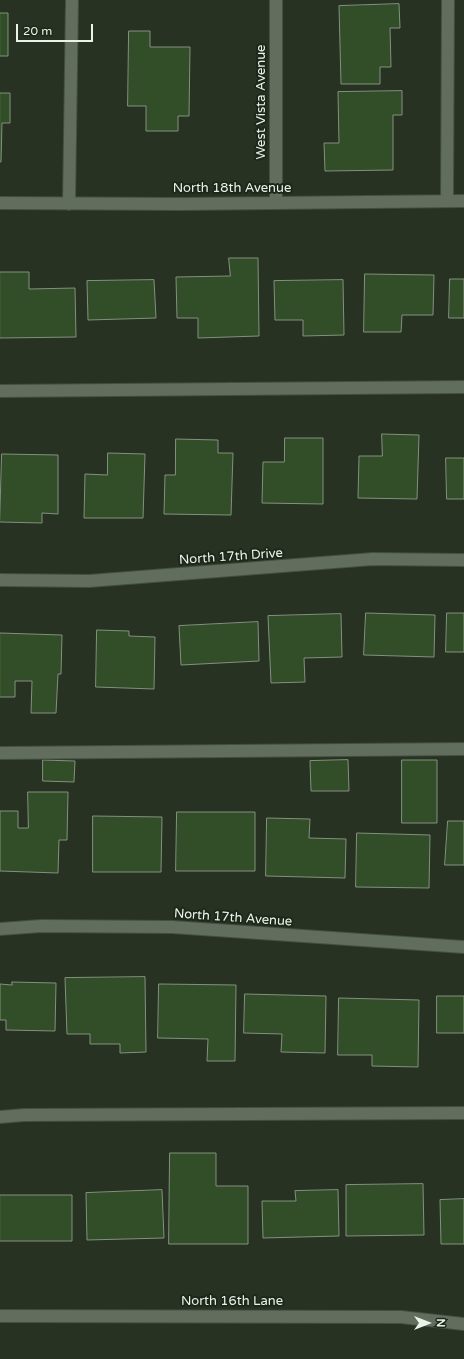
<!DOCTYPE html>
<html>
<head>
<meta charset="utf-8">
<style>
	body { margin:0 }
	#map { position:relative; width:464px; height:1359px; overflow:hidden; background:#273223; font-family:"Varela Round",sans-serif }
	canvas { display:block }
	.north { position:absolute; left:408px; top:1303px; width:40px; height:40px; -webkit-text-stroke:3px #1d281a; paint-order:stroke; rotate:90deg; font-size:11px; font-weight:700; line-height:16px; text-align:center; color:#ebf3e9 }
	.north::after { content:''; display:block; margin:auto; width:14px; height:18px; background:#ebf3e9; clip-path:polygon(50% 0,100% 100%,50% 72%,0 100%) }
	.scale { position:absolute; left:16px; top:24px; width:77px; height:18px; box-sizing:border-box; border:2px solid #ebf3e9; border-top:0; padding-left:5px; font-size:12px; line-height:14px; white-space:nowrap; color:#ebf3e9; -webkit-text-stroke:3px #1d281a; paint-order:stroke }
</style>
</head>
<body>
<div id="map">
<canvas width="464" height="1359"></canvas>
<div class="north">N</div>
<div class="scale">20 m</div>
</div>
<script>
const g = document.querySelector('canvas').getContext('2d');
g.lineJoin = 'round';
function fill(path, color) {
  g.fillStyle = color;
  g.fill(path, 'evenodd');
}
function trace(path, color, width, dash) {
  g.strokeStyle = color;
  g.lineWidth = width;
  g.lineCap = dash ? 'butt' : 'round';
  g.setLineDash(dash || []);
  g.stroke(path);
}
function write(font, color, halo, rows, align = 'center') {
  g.font = font + ' "Varela Round",sans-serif';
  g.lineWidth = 4;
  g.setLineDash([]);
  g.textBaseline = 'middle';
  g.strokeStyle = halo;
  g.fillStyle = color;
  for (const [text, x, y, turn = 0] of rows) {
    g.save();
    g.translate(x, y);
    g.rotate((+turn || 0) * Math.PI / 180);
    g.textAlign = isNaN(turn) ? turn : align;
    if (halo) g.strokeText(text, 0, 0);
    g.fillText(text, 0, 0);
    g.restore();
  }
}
const building = new Path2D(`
	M 399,4 L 400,28 L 390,28 L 391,67 L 380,67 L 380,84 L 341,84 L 339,6 Z
	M 0,13 L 8,13 L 8,56 L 0,56 Z
	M 129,31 L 150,31 L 150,47 L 190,47 L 189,116 L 178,116 L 178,131 L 146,131 L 146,106 L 128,106 Z
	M 402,91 L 402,115 L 393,115 L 393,170 L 325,171 L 324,143 L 339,143 L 338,92 Z
	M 0,93 L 10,93 L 10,123 L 2,123 L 1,162 L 0,162 Z
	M 229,258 L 258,258 L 259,336 L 198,338 L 198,318 L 177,318 L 176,277 L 230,276 Z
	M 0,272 L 29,272 L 29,289 L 75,288 L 76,337 L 0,338 Z
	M 365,274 L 434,275 L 433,315 L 402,315 L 401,332 L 364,332 Z
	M 450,279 L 464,279 L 464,318 L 449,318 Z
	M 154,280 L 156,318 L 88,320 L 87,281 Z
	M 343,280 L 344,335 L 303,336 L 303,320 L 275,320 L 274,281 Z
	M 382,434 L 419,435 L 417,499 L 358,498 L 359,456 L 382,456 Z
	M 285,438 L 323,438 L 323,504 L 262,503 L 263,462 L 284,462 Z
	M 176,439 L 218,440 L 218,453 L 233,453 L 231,515 L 164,514 L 165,475 L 175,475 Z
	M 108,453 L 145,454 L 143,518 L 84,518 L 85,474 L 107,475 Z
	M 2,454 L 58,455 L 58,514 L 42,513 L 42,523 L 0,522 Z
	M 446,458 L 464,458 L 464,499 L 447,499 Z
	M 366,613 L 435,615 L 434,657 L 364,655 Z
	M 447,613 L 464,613 L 464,652 L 446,652 Z
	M 341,614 L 342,657 L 304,658 L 305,682 L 271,683 L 268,616 Z
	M 258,622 L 259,661 L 181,665 L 179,626 Z
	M 97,630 L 129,631 L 129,636 L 155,637 L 154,689 L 96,687 Z
	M 0,633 L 62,635 L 61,674 L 58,674 L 56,713 L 31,713 L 32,681 L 15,681 L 15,697 L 0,697 Z
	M 43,760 L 75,761 L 74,782 L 43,781 Z
	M 348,760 L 349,791 L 311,791 L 310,761 Z
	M 402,760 L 437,760 L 437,823 L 402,823 Z
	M 28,792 L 68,792 L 67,840 L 59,840 L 58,873 L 0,871 L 0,811 L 18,811 L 18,828 L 28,828 Z
	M 177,812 L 255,812 L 255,871 L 176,871 Z
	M 93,816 L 162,817 L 161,872 L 93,872 Z
	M 267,818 L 310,819 L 309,838 L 346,839 L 345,878 L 266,876 Z
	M 448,821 L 464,821 L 464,865 L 445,865 Z
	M 357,833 L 430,835 L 429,888 L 356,887 Z
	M 145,977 L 146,1052 L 120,1053 L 120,1044 L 90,1044 L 90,1034 L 67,1034 L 65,978 Z
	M 12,982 L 56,983 L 55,1031 L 6,1030 L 6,1020 L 0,1020 L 0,984 L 12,985 Z
	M 159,984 L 236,985 L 235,1061 L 207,1061 L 208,1039 L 158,1038 Z
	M 245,994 L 326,996 L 325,1053 L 281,1052 L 282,1034 L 244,1033 Z
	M 437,996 L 464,996 L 464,1033 L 437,1033 Z
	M 339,998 L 419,1000 L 418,1067 L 372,1066 L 372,1055 L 338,1055 Z
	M 170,1153 L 216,1153 L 216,1186 L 248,1186 L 248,1244 L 169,1244 Z
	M 423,1184 L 424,1235 L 346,1236 L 346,1185 Z
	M 162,1190 L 164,1238 L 87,1240 L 86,1193 Z
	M 338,1190 L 339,1236 L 263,1238 L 262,1201 L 296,1201 L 295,1191 Z
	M 0,1195 L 72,1195 L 72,1241 L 0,1241 Z
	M 464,1199 L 464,1244 L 441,1244 L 440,1200 Z`);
fill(building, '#324e29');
trace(building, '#83917e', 1);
const minor = new Path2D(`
	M 447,201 L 448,0
	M 0,203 L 181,204 L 464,201
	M 276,203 L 276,0
	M 69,204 L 72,0
	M 0,391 L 464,387
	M 0,580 L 89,581 L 373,559 L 464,560
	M 0,753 L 464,749
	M 0,929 L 41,926 L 172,927 L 464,947
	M 0,1117 L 24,1115 L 464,1113
	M 0,1316 L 401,1317 L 464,1324`);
trace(minor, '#444e41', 14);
trace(minor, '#616e5d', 12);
write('13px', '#ebf3e9', '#1d281a', [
	["West Vista Avenue",262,102,-90],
	["North 18th Avenue",232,189],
	["North 17th Drive",231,557,-4],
	["North 17th Avenue",233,918,4],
	["North 16th Lane",232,1302]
]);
</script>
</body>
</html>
